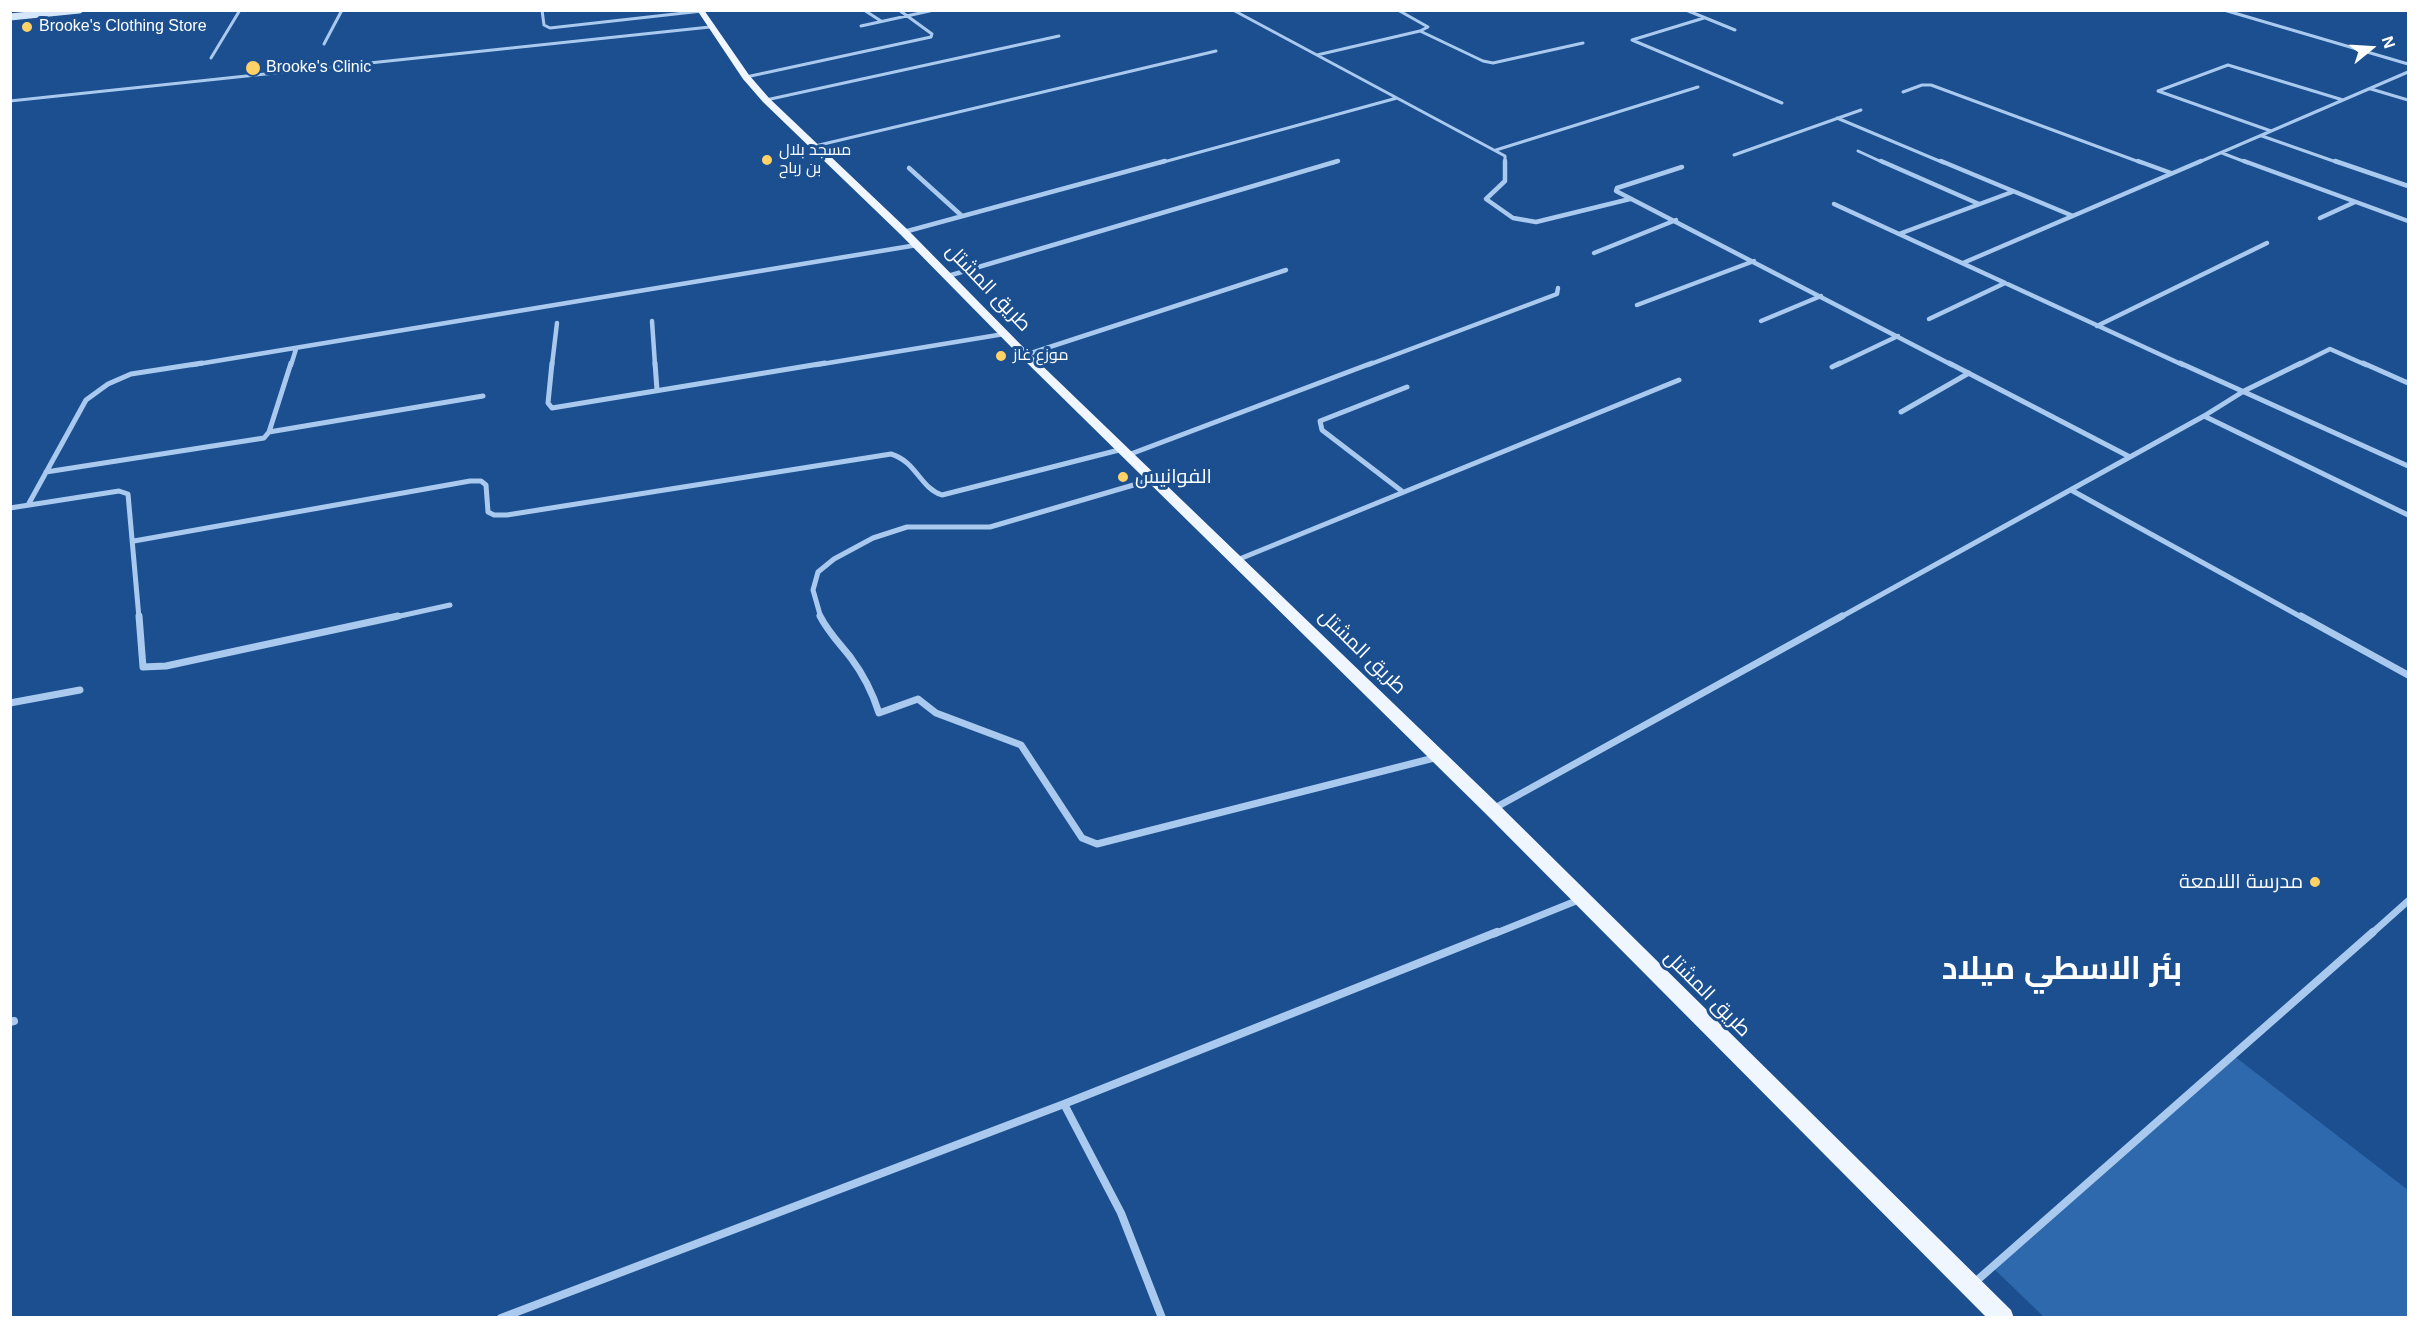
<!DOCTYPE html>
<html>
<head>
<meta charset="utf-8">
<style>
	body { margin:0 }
	#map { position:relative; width:2419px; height:1328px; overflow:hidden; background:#1b4f8f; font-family:Arial,sans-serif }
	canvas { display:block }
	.frame { position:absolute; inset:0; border:12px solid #fff; pointer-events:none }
	.north { position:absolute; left:2341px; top:18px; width:60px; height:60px; -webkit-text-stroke:4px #1b4f8f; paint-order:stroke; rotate:72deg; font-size:16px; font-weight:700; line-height:24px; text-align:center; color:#fff }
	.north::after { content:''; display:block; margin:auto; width:21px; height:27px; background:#fff; clip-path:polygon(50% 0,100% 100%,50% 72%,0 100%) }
</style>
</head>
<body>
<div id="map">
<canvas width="2419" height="1328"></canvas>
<div class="frame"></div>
<div class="north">N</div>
</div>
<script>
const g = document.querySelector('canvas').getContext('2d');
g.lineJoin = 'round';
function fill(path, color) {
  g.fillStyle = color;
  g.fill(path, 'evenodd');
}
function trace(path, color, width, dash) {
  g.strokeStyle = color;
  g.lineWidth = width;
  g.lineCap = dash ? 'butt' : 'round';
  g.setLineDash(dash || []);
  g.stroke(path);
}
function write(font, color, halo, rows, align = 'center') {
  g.font = font + ' Arial,Cairo,sans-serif';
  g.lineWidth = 6;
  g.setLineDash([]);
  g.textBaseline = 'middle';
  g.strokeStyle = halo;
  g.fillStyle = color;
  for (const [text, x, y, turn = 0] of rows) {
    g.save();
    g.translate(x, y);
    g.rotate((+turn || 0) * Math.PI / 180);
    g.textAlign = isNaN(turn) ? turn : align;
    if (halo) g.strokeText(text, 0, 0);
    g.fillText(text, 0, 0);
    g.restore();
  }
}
fill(new Path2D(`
	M 2234,1056 L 2408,1190 L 2408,1317 L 2044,1317 L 1991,1266 Z`), '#2e69ad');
trace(new Path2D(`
	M 542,10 L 544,25 L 550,28 L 711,10
	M 864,10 L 881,21
	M 1233,10 L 1505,156 L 1505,163
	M 1686,10 L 1735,30
	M 2224,10 L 2408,64
	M 861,26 L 934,10
	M 1420,31 L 1483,61 L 1493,63 L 1583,43
	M 1632,40 L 1782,103
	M 1632,40 L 1704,18
	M 324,44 L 342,10
	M 1317,55 L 1420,31 L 1428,27 L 1398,10
	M 211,58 L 240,10
	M 746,77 L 931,37 L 932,34 L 899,10
	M 2371,89 L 2408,100
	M 1903,92 L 1922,85 L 1931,85 L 2142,163
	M 766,100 L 1059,36
	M 10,101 L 710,27
	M 1837,118 L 1944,163
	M 2271,131 L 2158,91 L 2228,65 L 2343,100
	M 2262,136 L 2339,163
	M 815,146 L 1216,51
	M 1496,150 L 1698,87
	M 1858,151 L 1884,163
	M 2222,153 L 2248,163
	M 1734,155 L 1861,110
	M 1160,163 L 1397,98
	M 1333,163 L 1338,161
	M 2197,163 L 2408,72`), '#a9c9ee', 3);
trace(new Path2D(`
	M 1505,161 L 1505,181 L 1486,199 L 1513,218 L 1536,222 L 1630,199
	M 1881,161 L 1979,204
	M 1941,161 L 2073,216
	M 2138,161 L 2171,173
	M 2244,161 L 2408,221
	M 2335,161 L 2408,186
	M 1682,167 L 1617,188 L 1616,191 L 1952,365
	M 909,168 L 962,216
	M 1834,204 L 2183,365
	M 2320,218 L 2355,202
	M 904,232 L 1165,161
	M 1899,234 L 2012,192
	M 1594,253 L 1676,220
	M 1963,263 L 2201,161
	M 948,276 L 1338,161
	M 1637,305 L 1754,261
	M 1929,319 L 2005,283
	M 652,321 L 655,365
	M 1761,321 L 1821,296
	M 2097,326 L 2267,243
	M 1025,355 L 1286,270
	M 192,365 L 917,245
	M 291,365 L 296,349
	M 552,365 L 557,323
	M 816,365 L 1004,334
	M 1368,365 L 1557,294 L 1558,288
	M 1837,365 L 1898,336
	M 2298,365 L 2330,349 L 2366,365`), '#a9c9ee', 4.5);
trace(new Path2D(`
	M 552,363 L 548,403 L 552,408 L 825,363
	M 655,363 L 657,390
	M 1949,363 L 2130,457
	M 2180,363 L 2408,466
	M 2363,363 L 2408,383
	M 1832,367 L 1840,363
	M 1901,412 L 1969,373
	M 2204,416 L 2408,515
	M 269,432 L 483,396
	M 1128,455 L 1372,363
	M 46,472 L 264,438 L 269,432 L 291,363
	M 2071,490 L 2303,618
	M 1403,492 L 1322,430 L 1320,421 L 1407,387
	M 28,505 L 86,400 L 108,384 L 131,374 L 202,363
	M 10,508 L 119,491 L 128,494 L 139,618
	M 134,541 L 470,481 L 481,481 L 486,485 L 488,512 L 494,515 L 507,515 L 891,454 C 917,462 919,487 942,495 L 1123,449
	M 1237,560 L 1679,380
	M 391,618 L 450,605
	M 821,618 L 813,590 L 818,572 L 834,559 L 873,538 L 907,527 L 990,527 L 1154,479
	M 1839,618 L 2204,416 L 2244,391 L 2301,363`), '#a9c9ee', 5);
trace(new Path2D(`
	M 139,616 L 143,667 L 166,666 L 398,616
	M 820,616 C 828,632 840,644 851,658 C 863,674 873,694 879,713 L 918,699 L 936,713 L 1021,745 L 1082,838 L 1097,844 L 1438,757
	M 2301,616 L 2408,675
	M 10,703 L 80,690
	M 1493,809 L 1842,616
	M 1494,934 L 1581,899
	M 2371,934 L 2408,901`), '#a9c9ee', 7);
trace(new Path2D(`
	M 10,1022 L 14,1021
	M 1064,1104 L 1121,1213 L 1162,1318
	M 1974,1283 L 2373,932
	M 501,1318 L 1064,1104 L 1497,932`), '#a9c9ee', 8);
trace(new Path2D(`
	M 10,17 L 79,10`), '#d6e6fa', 7);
fill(new Path2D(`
	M 697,10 L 704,10 L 749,75 L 769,98 L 908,230 L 1029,353 L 1498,804 L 2011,1310 L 2014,1318 L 1987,1318 L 1486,814 L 1021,357 L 900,234 L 763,102 L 743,79 Z`), '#f0f6ff');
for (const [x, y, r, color] of [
	[27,27,6,"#ffd166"],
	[253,68,8,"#ffd166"],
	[767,160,6,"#ffd166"],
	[1001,356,6,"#ffd166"],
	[1123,477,6,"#ffd166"],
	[2315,882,6,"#ffd166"]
]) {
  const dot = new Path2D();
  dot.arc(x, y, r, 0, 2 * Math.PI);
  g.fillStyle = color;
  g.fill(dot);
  trace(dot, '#1b4f8f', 2);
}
write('16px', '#fff', '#1b4f8f', [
	["Brooke's Clothing Store",39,27],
	["Brooke's Clinic",266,68],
	["مسجد بلال",779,151],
	["بن رباح",779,169],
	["موزع غاز",1013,356]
], 'left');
write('20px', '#fff', '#1b4f8f', [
	["طريق المشتل",988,288,46],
	["طريق المشتل",1362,652,44],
	["طريق المشتل",1707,994,45]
]);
write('20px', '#fff', '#1b4f8f', [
	["الفوانيس",1135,477],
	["مدرسة اللامعة",2303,882,"right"]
], 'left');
write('bold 32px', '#fff', '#1b4f8f', [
	["بئر الاسطي ميلاد",2062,970]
]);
</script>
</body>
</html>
